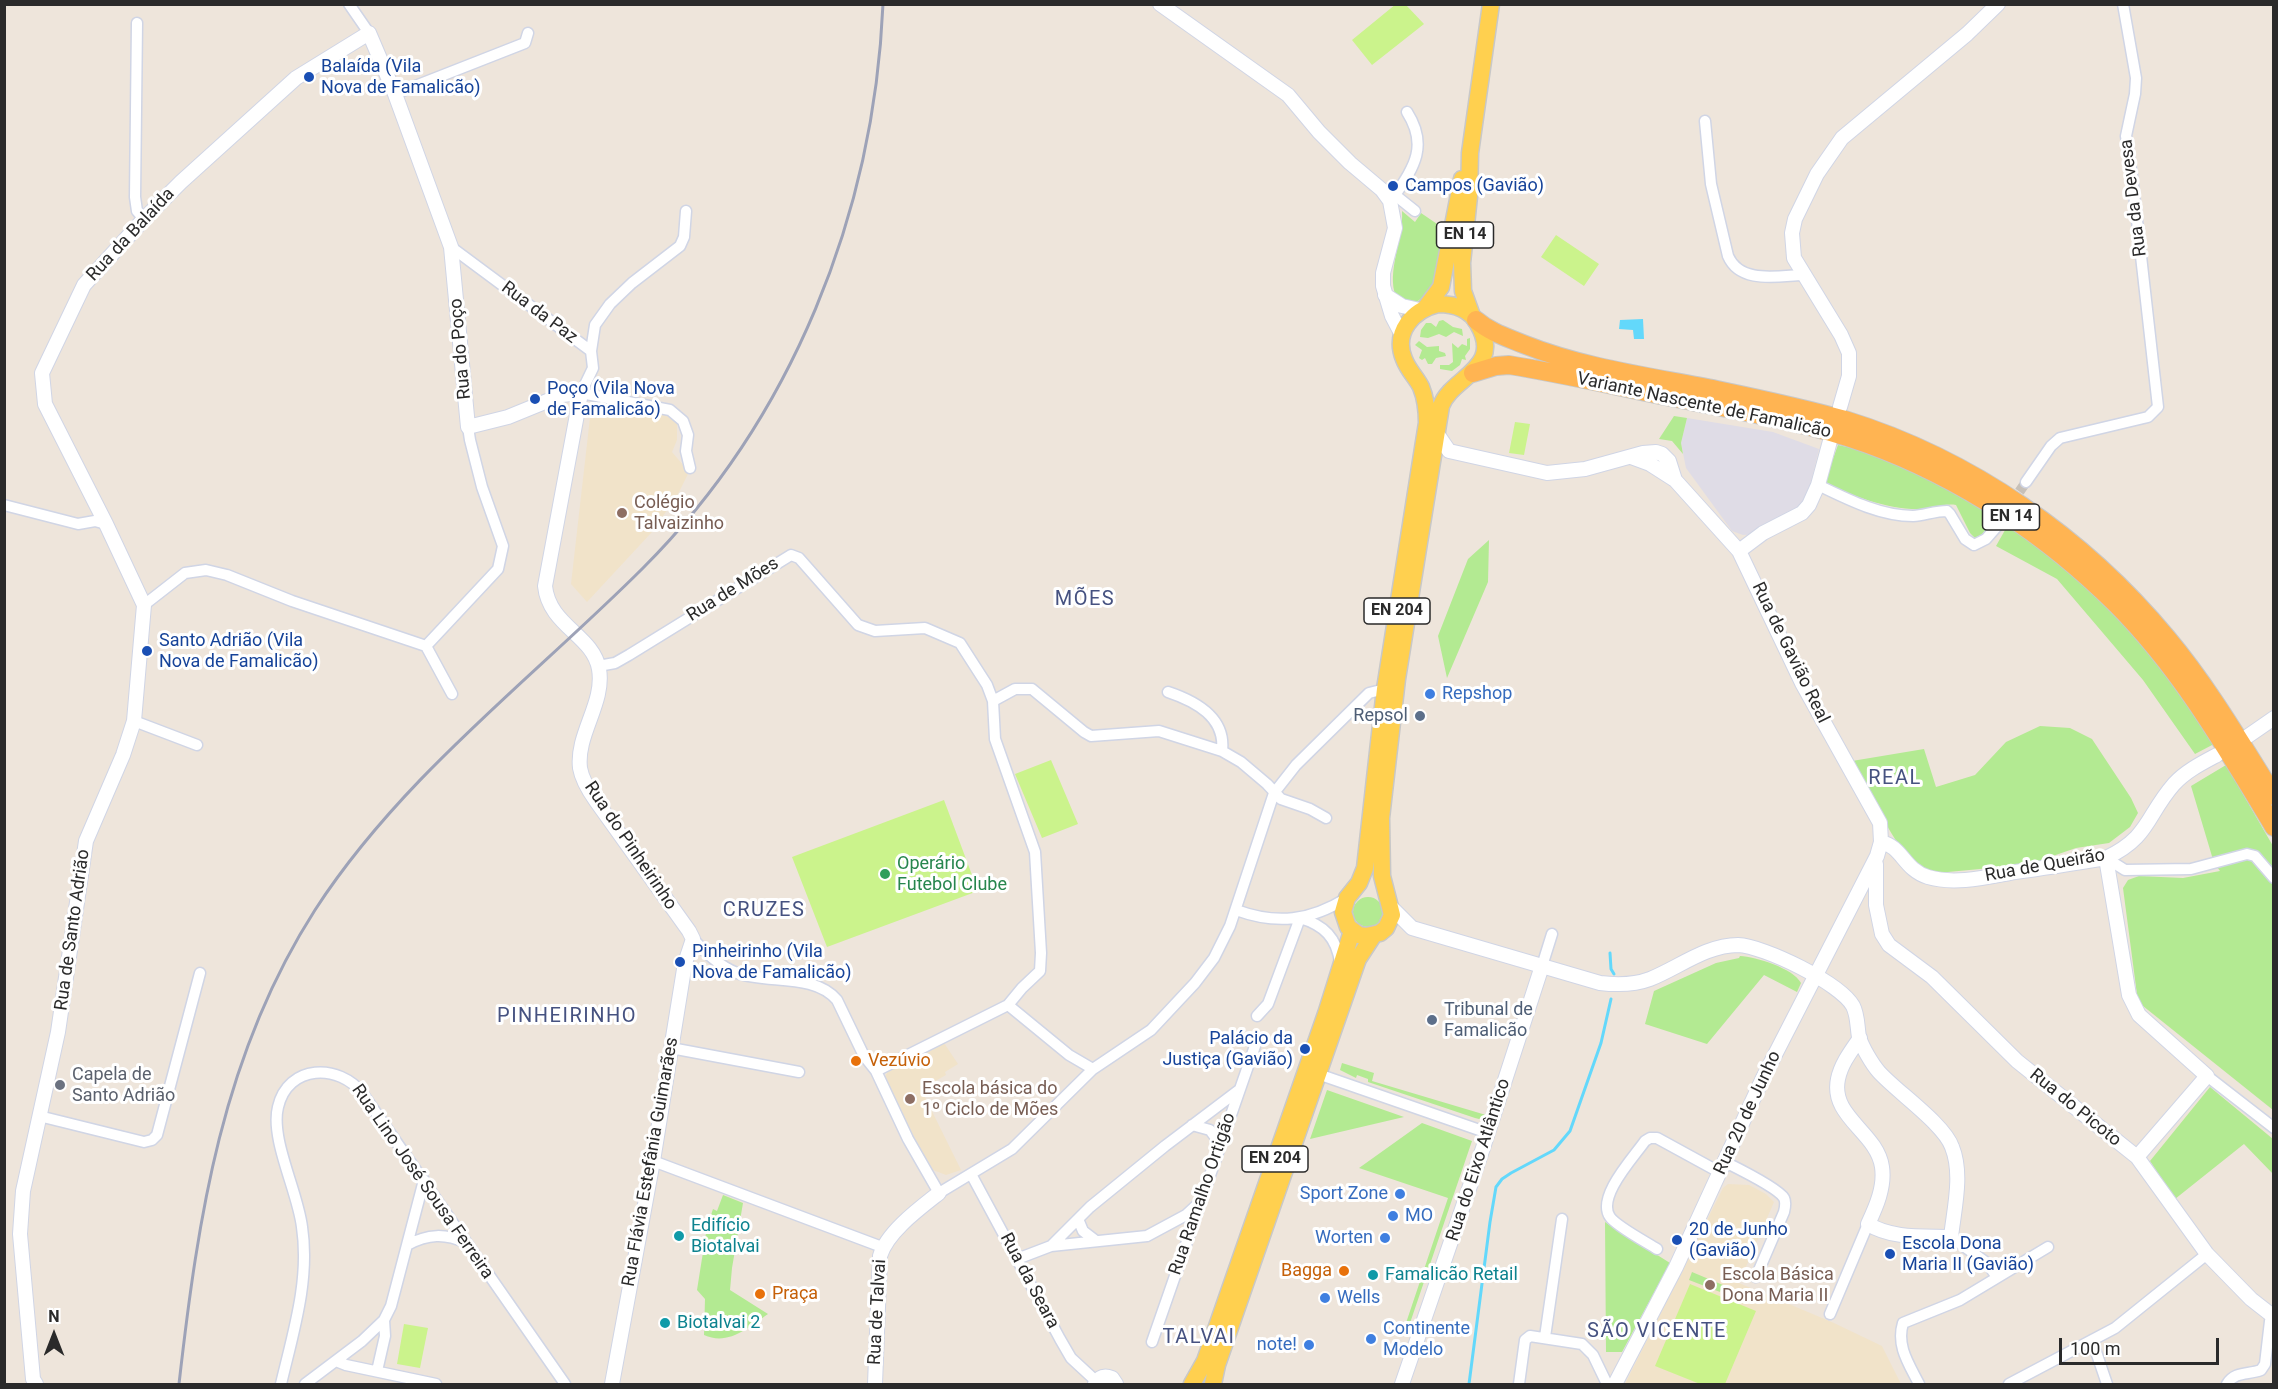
<!DOCTYPE html>
<html>
<head>
<meta charset="utf-8">
<style>
	body { margin:0 }
	#map { position:relative; width:2278px; height:1389px; overflow:hidden; background:#eee5db; font-family:Roboto,sans-serif }
	canvas { display:block }
	.frame { position:absolute; inset:0; border:6px solid #2a2a2a; pointer-events:none }
	.north { position:absolute; left:24px; top:1305px; width:60px; height:60px; -webkit-text-stroke:4px #fff; paint-order:stroke; rotate:0deg; font-size:16px; font-weight:700; line-height:24px; text-align:center; color:#2a2a2a }
	.north::after { content:''; display:block; margin:auto; width:21px; height:27px; background:#2a2a2a; clip-path:polygon(50% 0,100% 100%,50% 72%,0 100%) }
	.scale { position:absolute; left:2059px; top:1338px; width:160px; height:27px; box-sizing:border-box; border:3px solid #2a2a2a; border-top:0; padding-left:8px; font-size:18px; line-height:21px; white-space:nowrap; color:#2a2a2a; -webkit-text-stroke:4px #fff; paint-order:stroke }
</style>
</head>
<body>
<div id="map">
<canvas width="2278" height="1389"></canvas>
<div class="frame"></div>
<div class="north">N</div>
<div class="scale">100 m</div>
</div>
<script>
const g = document.querySelector('canvas').getContext('2d');
g.lineJoin = 'round';
function fill(path, color) {
  g.fillStyle = color;
  g.fill(path, 'evenodd');
}
function trace(path, color, width, dash) {
  g.strokeStyle = color;
  g.lineWidth = width;
  g.lineCap = dash ? 'butt' : 'round';
  g.setLineDash(dash || []);
  g.stroke(path);
}
function write(font, color, halo, rows, align = 'center') {
  g.font = font + ' Roboto,sans-serif';
  g.lineWidth = 6;
  g.setLineDash([]);
  g.textBaseline = 'middle';
  g.strokeStyle = halo;
  g.fillStyle = color;
  for (const [text, x, y, turn = 0] of rows) {
    g.save();
    g.translate(x, y);
    g.rotate((+turn || 0) * Math.PI / 180);
    g.textAlign = isNaN(turn) ? turn : align;
    if (halo) g.strokeText(text, 0, 0);
    g.fillText(text, 0, 0);
    g.restore();
  }
}
fill(new Path2D(`
	M 1687,418 L 1773,432 L 1819,449 L 1809,489 L 1800,506 L 1759,534 L 1743,535 L 1732,531 L 1686,468 L 1681,443 Z`), '#dfdce6');
fill(new Path2D(`
	M 592,400 L 660,412 L 673,419 L 677,424 L 677,440 L 672,452 L 689,472 L 678,494 L 652,532 L 587,602 L 571,584 Z
	M 944,1043 L 958,1064 L 945,1072 L 946,1075 L 921,1089 L 961,1170 L 946,1175 L 933,1170 L 915,1141 L 886,1085 L 885,1077 L 888,1071 L 893,1067 Z
	M 1728,1184 L 1749,1185 L 1766,1194 L 1774,1202 L 1739,1283 L 1834,1323 L 1882,1346 L 1901,1384 L 1625,1384 L 1723,1188 Z`), '#f1e3c9');
fill(new Path2D(`
	M 1402,211 L 1415,222 L 1421,213 L 1443,228 L 1434,288 L 1413,305 L 1396,297 C 1386,271 1404,239 1402,211 Z
	M 1443,320 L 1453,327 L 1462,329 L 1463,336 L 1454,332 L 1446,337 L 1439,334 L 1428,338 L 1420,337 L 1421,330 L 1426,323 L 1431,323 L 1436,327 L 1439,321 Z
	M 1470,338 L 1470,349 L 1465,356 L 1466,360 L 1462,359 L 1460,365 L 1452,371 L 1440,369 L 1440,365 L 1449,365 L 1453,362 L 1452,343 L 1458,348 L 1462,344 L 1467,346 L 1467,339 Z
	M 1419,341 L 1427,347 L 1439,346 L 1439,351 L 1445,353 L 1446,356 L 1436,358 L 1432,364 L 1428,364 L 1425,358 L 1422,360 L 1419,358 L 1422,350 L 1415,345 Z
	M 1674,416 L 1687,418 L 1681,443 L 1683,454 L 1672,441 L 1659,439 Z
	M 1838,445 L 1880,454 L 1997,514 L 1981,537 L 1976,539 L 1970,533 L 1956,505 C 1945,503 1935,508 1924,509 C 1889,511 1855,496 1824,483 Z
	M 2009,523 L 2081,579 L 2165,669 L 2214,744 L 2195,754 L 2143,680 L 2057,579 L 1996,546 Z
	M 1489,540 L 1488,582 L 1447,678 L 1438,636 L 1468,559 Z
	M 2040,726 L 2070,728 L 2092,739 L 2131,798 L 2138,813 L 2130,827 L 2109,843 L 2076,848 L 2047,858 L 2045,863 L 1937,873 C 1931,872 1925,871 1919,868 C 1896,851 1867,787 1852,761 L 1924,749 L 1936,787 L 1975,775 L 2006,742 Z
	M 2226,765 L 2273,846 L 2273,1110 L 2138,1002 L 2123,888 L 2128,880 L 2139,876 L 2183,878 L 2220,871 L 2214,863 L 2191,786 Z
	M1353 912a15 15 0 1 1 30 0a15 15 0 1 1-30 0Z
	M 1740,956 C 1756,957 1793,968 1801,983 L 1797,992 L 1764,975 L 1707,1044 L 1645,1024 L 1654,991 L 1716,963 L 1739,958 Z
	M 1342,1063 L 1374,1073 L 1372,1081 L 1486,1115 L 1479,1119 L 1475,1118 L 1368,1082 L 1368,1079 L 1357,1075 L 1356,1078 L 1340,1070 Z
	M 2210,1087 L 2273,1139 L 2273,1174 L 2244,1144 L 2175,1199 L 2150,1161 Z
	M 1327,1090 L 1404,1117 L 1310,1139 Z
	M 1422,1123 L 1472,1141 L 1410,1323 L 1405,1326 L 1448,1198 L 1359,1168 Z
	M 723,1195 L 743,1203 L 732,1268 L 730,1290 L 768,1314 C 748,1328 728,1346 704,1335 L 705,1299 L 697,1290 L 707,1227 L 713,1209 L 717,1211 Z
	M 1605,1222 L 1670,1263 L 1622,1352 L 1606,1352 Z
	M 1692,1272 L 1723,1285 L 1720,1292 L 1689,1280 Z`), '#b3ea92');
fill(new Path2D(`
	M 1396,4 L 1406,5 L 1424,24 L 1372,65 L 1352,40 Z
	M 1556,235 L 1599,264 L 1584,286 L 1541,257 Z
	M 1515,422 L 1530,424 L 1524,455 L 1509,453 Z
	M 1051,760 L 1078,824 L 1042,838 L 1015,774 Z
	M 944,800 L 978,891 L 827,947 L 792,857 Z
	M 1690,1284 L 1756,1311 L 1725,1384 L 1700,1384 L 1655,1366 Z
	M 404,1324 L 428,1328 L 420,1368 L 397,1364 Z`), '#cbf38c');
fill(new Path2D(`
	M 1643,319 L 1644,339 L 1634,339 L 1633,330 L 1619,329 L 1620,320 Z`), '#63d8fb');
trace(new Path2D(`
	M 1610,953 L 1611,969 L 1614,974
	M 1469,1384 L 1490,1222 L 1496,1187 L 1502,1179 L 1511,1173 L 1554,1150 L 1570,1131 L 1601,1043 L 1611,999`), '#63d8fb', 3);
trace(new Path2D(`
	M 2011,504 L 2026,482`), '#c7c0b8', 10, [10, 5]);
const minor = new Path2D(`
	M 349,4 L 369,33
	M 137,23 L 135,197 L 137,211 L 144,219
	M 395,94 L 525,43 L 528,33
	M 1705,121 L 1711,184 L 1728,256 C 1740,284 1777,276 1802,275
	M 1389,192 L 1395,195 L 1415,211
	M 1395,195 C 1415,166 1428,145 1407,112
	M 686,211 L 684,237 L 680,246 L 632,283 L 610,304 L 595,325 L 591,351 L 593,368 L 581,393 L 670,410 L 683,421 L 688,435 L 686,451 L 690,468
	M 451,247 L 591,351
	M 2026,482 L 2051,446 L 2060,438 L 2148,417 L 2158,407 L 2132,176 L 2126,136 L 2135,94 L 2136,78 L 2123,4
	M 1818,485 C 1847,499 1880,516 1913,516 C 1925,515 1935,511 1947,511 L 1950,514 L 1965,539 L 1974,545 L 1986,539 L 2000,523
	M 4,505 L 78,524 L 95,521 L 106,524
	M 144,605 L 185,573 L 206,570 L 227,575 L 292,601 L 426,646
	M 426,646 L 498,569 L 503,546 L 482,487 L 470,440 L 468,427
	M 426,646 L 452,694
	M 598,666 L 615,663 L 629,655 L 791,555 L 799,558 L 858,625 L 875,631 L 925,628 L 960,643 L 987,685 L 993,701 L 995,739 L 1035,852 L 1041,953 L 1040,971 L 1022,988 L 1008,1005 L 876,1071
	M 1168,692 C 1195,701 1226,717 1222,751
	M 993,701 L 1015,689 L 1032,689 L 1084,732 L 1091,736 L 1159,731 L 1222,751 L 1241,762 L 1267,784 L 1281,799 L 1310,809 L 1326,818
	M 134,721 L 197,745
	M 2106,858 L 2125,870 L 2191,869 L 2247,854 L 2255,856 L 2274,878
	M 1236,910 C 1277,925 1310,921 1347,898
	M 1300,918 C 1324,925 1337,938 1340,963
	M 693,939 C 705,952 719,966 737,973 C 768,984 814,973 837,1000 L 864,1056 L 876,1071 L 908,1139 L 939,1193 L 1012,1149 L 1093,1069 L 1151,1030 L 1195,983 L 1214,958 L 1230,926 L 1274,793 L 1296,765 L 1369,693 L 1385,689
	M 1542,966 L 1552,934
	M 1008,1005 L 1069,1055 L 1093,1069
	M 1257,1016 L 1268,1004 L 1300,918
	M 671,1048 L 799,1072
	M 1318,1074 L 1488,1133
	M 2207,1076 L 2274,1128
	M 39,1116 L 144,1142 L 152,1140 L 157,1135 L 200,973
	M 1192,1125 L 1210,1130 L 1221,1145
	M 653,1161 L 882,1247
	M 1725,1162 C 1737,1168 1778,1188 1784,1198 C 1786,1202 1785,1208 1784,1212 L 1756,1277
	M 971,1174 L 1060,1339 L 1071,1358 L 1097,1382
	M 1078,1219 L 1083,1231 L 1096,1241
	M 1951,1237 L 1987,1263 L 1997,1277
	M 407,1245 C 428,1234 445,1233 466,1243
	M 1051,1246 L 1090,1207 L 1165,1146 L 1239,1090
	M 1657,1249 C 1646,1242 1616,1226 1610,1217 C 1596,1197 1634,1157 1645,1141 L 1650,1138 L 1657,1138 L 1721,1173
	M 1017,1259 L 1051,1246 L 1147,1236 L 1186,1215 L 1199,1203
	M 1830,1314 L 1868,1224
	M 1545,1337 L 1562,1219
	M 2092,1340 L 2107,1384
	M 1152,1342 L 1255,1046
	M 336,1361 L 346,1365 L 436,1384
	M 377,1371 L 385,1336 L 384,1320 L 391,1306 L 424,1180
	M 281,1384 C 293,1333 310,1280 302,1227 C 298,1192 270,1139 278,1107 C 288,1064 339,1063 363,1094 L 565,1384
	M 305,1384 L 362,1341 L 384,1320
	M 1519,1384 L 1525,1340 L 1530,1336 L 1582,1344 L 1593,1355 L 1607,1384
	M 1919,1384 C 1909,1364 1896,1346 1903,1323 L 1960,1300 L 2048,1247
	M 2009,1384 L 2115,1328 L 2207,1254
	M 2227,1384 C 2235,1371 2248,1375 2261,1370 L 2265,1364 L 2270,1321 L 2273,1317`);
const tertiary = new Path2D(`
	M 1160,4 L 1288,95 L 1319,132 L 1350,163 L 1382,190 L 1390,201 L 1395,228 L 1383,273 L 1383,286 L 1392,316 L 1402,335
	M 1385,295 L 1402,306 L 1420,310
	M 1840,407 L 1849,376 L 1849,353 L 1841,335 L 1794,258 L 1792,233 L 1795,219 L 1817,174 L 1842,138 L 1967,34 L 1998,4
	M 1436,432 L 1449,451 L 1547,473 L 1585,469 L 1643,453 L 1656,452 L 1662,454 L 1669,461 L 1675,480
	M 1739,551 L 1763,533 L 1802,513 L 1809,505 L 1818,485 L 1830,441
	M 2248,736 L 2274,718
	M 1881,842 C 1903,847 1903,869 1928,877 C 1955,885 1987,877 2015,872 C 2045,868 2076,863 2106,858 C 2150,837 2146,816 2174,784 C 2186,771 2202,763 2217,755
	M 2106,858 L 2129,995 L 2139,1015 L 2207,1076 L 2137,1157
	M 1876,864 L 1876,905 L 1882,934 L 1889,945 L 1932,977 L 2017,1061 L 2137,1157 L 2207,1254 L 2251,1299 L 2274,1317
	M 1391,907 L 1412,928 L 1600,983 C 1617,985 1634,985 1650,979 C 1678,968 1706,945 1738,945 C 1764,946 1840,983 1853,1006 C 1858,1016 1857,1026 1859,1037 C 1862,1047 1872,1064 1879,1072 C 1897,1092 1944,1124 1952,1147 C 1963,1174 1954,1209 1951,1237 C 1923,1236 1892,1239 1868,1224 C 1876,1207 1885,1187 1882,1167 C 1877,1132 1830,1117 1838,1079 C 1841,1064 1851,1051 1860,1038
	M 36,1384 L 33,1379 L 20,1234 L 23,1191 L 58,1032 L 86,841 L 123,755 L 134,721 L 144,605 L 106,524 L 45,404 L 42,373 L 84,285 L 144,219 L 181,182 L 296,78 L 369,33 L 395,94 L 451,247 L 468,427 L 508,417 L 562,395 L 581,393 L 545,586 C 549,626 593,635 599,669 C 605,703 576,734 580,768 C 582,780 589,791 596,801 L 689,931 L 693,939 L 685,963 L 653,1161 L 612,1384
	M 875,1384 L 880,1256 C 887,1232 920,1208 939,1193
	M 1095,1384 C 1099,1377 1104,1375 1112,1378 L 1116,1384
	M 1402,1384 L 1483,1148 L 1542,966
	M 1615,1384 L 1676,1267 L 1762,1080 L 1877,856 L 1881,842 L 1880,823 L 1802,683 L 1739,551 L 1675,480 L 1650,464 L 1631,457`);
const primary = new Path2D(`
	M 1438,304 C 1455,304 1470,309 1478,324 C 1504,369 1452,376 1441,406 L 1397,679 L 1381,818 L 1382,876 L 1392,915 L 1386,928 L 1380,933 L 1366,936 L 1359,935 L 1348,927 L 1343,912 L 1347,898 L 1359,883 L 1365,868 L 1385,689 L 1427,423 C 1427,411 1426,399 1421,387 C 1416,377 1408,370 1404,359 C 1393,332 1413,310 1438,304 Z
	M 1426,307 L 1441,287 L 1462,179
	M 1472,316 L 1463,291 L 1462,263 L 1469,196 L 1470,153 L 1491,4
	M 1192,1384 L 1205,1361 L 1326,1014 L 1352,931
	M 1213,1384 L 1217,1365 L 1358,959 L 1373,936`);
const trunk = new Path2D(`
	M 1476,320 C 1490,332 1506,337 1523,344 C 1586,369 1652,377 1717,390 C 1760,399 1803,408 1845,420 C 1971,459 2084,538 2167,638 C 2208,687 2240,742 2274,796
	M 1473,373 L 1496,366 L 1509,365 C 1565,374 1620,387 1676,398 C 1741,411 1806,422 1868,444 C 1961,478 2047,535 2116,604 C 2181,669 2227,749 2274,827`);
trace(minor, '#d0d5e5', 13);
trace(tertiary, '#d0d5e5', 16);
trace(primary, '#c8c8c8', 19);
trace(trunk, '#c8c8c8', 20);
trace(minor, '#fff', 10);
trace(tertiary, '#fff', 14);
trace(primary, '#ffd04f', 16);
trace(trunk, '#ffb452', 18);
trace(new Path2D(`
	M 179,1384 C 198,1217 222,1055 315,910 C 401,777 532,679 643,568 C 792,419 874,214 883,4`), '#9da2b7', 3);
for (const [x, y, r, color] of [
	[309,77,6,"#1a4fb4"],
	[1393,186,6,"#1a4fb4"],
	[535,399,6,"#1a4fb4"],
	[622,513,6,"#8d6e63"],
	[147,651,6,"#1a4fb4"],
	[1430,694,6,"#3f7fe0"],
	[1420,716,6,"#5c6f8a"],
	[885,874,6,"#2e9e5b"],
	[680,962,6,"#1a4fb4"],
	[1432,1020,6,"#5c6f8a"],
	[1305,1049,6,"#1a4fb4"],
	[856,1061,6,"#e8710a"],
	[60,1085,6,"#6b7280"],
	[910,1099,6,"#8d6e63"],
	[1400,1194,6,"#3f7fe0"],
	[1393,1216,6,"#3f7fe0"],
	[679,1236,6,"#0f9aa8"],
	[1385,1238,6,"#3f7fe0"],
	[1677,1240,6,"#1a4fb4"],
	[1890,1254,6,"#1a4fb4"],
	[1344,1271,6,"#e8710a"],
	[1373,1275,6,"#0f9aa8"],
	[1710,1285,6,"#8d6e63"],
	[760,1294,6,"#e8710a"],
	[1325,1298,6,"#3f7fe0"],
	[665,1323,6,"#0f9aa8"],
	[1371,1339,6,"#3f7fe0"],
	[1309,1345,6,"#3f7fe0"]
]) {
  const dot = new Path2D();
  dot.arc(x, y, r, 0, 2 * Math.PI);
  g.fillStyle = color;
  g.fill(dot);
  trace(dot, '#fff', 2);
}
for (const [x, y, w] of [
	[1465,235,57],
	[2011,517,57],
	[1397,611,66],
	[1275,1159,66]
]) {
  const box = new Path2D();
  box.roundRect(x - w / 2, y - 13, w, 26, 4.5);
  g.fillStyle = '#fff';
  g.fill(box);
  trace(box, '#2a2a2a', 1.5);
}
write('bold 16px', '#2a2a2a', null, [
	["EN 14",1465,235],
	["EN 14",2011,517],
	["EN 204",1397,611],
	["EN 204",1275,1159]
]);
write('18px', '#164399', '#fff', [
	["Balaída (Vila",321,67],
	["Nova de Famalicão)",321,88],
	["Campos (Gavião)",1405,186],
	["Poço (Vila Nova",547,389],
	["de Famalicão)",547,410],
	["Santo Adrião (Vila",159,641],
	["Nova de Famalicão)",159,662],
	["Pinheirinho (Vila",692,952],
	["Nova de Famalicão)",692,973],
	["Palácio da",1293,1039,"right"],
	["Justiça (Gavião)",1293,1060,"right"],
	["20 de Junho",1689,1230],
	["(Gavião)",1689,1251],
	["Escola Dona",1902,1244],
	["Maria II (Gavião)",1902,1265]
], 'left');
write('18px', '#2a2a2a', '#fff', [
	["Rua da Devesa",2134,198,-97],
	["Rua da Balaída",131,235,-47],
	["Rua da Paz",539,313,37],
	["Rua do Poço",461,349,-95],
	["Variante Nascente de Famalicão",1704,406,12],
	["Rua de Mões",733,590,-32],
	["Rua de Gavião Real",1790,653,64],
	["Rua do Pinheirinho",630,846,56],
	["Rua de Queirão",2045,866,-10],
	["Rua de Santo Adrião",73,930,-82],
	["Rua do Picoto",2075,1108,39],
	["Rua 20 de Junho",1748,1113,-65],
	["Rua do Eixo Atlântico",1479,1160,-72],
	["Rua Flávia Estefânia Guimarães",651,1162,-80],
	["Rua Lino José Sousa Ferreira",422,1182,55],
	["Rua Ramalho Ortigão",1203,1194,-71],
	["Rua da Seara",1029,1281,62],
	["Rua de Talvai",878,1312,-87]
]);
write('18px', '#785e54', '#fff', [
	["Colégio",634,503],
	["Talvaizinho",634,524],
	["Escola básica do",922,1089],
	["1º Ciclo de Mões",922,1110],
	["Escola Básica",1722,1275],
	["Dona Maria II",1722,1296]
], 'left');
write('18px', '#366cbe', '#fff', [
	["Repshop",1442,694],
	["Sport Zone",1388,1194,"right"],
	["MO",1405,1216],
	["Worten",1373,1238,"right"],
	["Wells",1337,1298],
	["Continente",1383,1329],
	["Modelo",1383,1350],
	["note!",1297,1345,"right"]
], 'left');
write('18px', '#4e5e75', '#fff', [
	["Repsol",1408,716],
	["Tribunal de",1444,1010,"left"],
	["Famalicão",1444,1031,"left"]
], 'right');
write('18px', '#27864d', '#fff', [
	["Operário",897,864],
	["Futebol Clube",897,885]
], 'left');
write('18px', '#c56008', '#fff', [
	["Vezúvio",868,1061],
	["Bagga",1332,1271,"right"],
	["Praça",772,1294]
], 'left');
write('18px', '#5b616d', '#fff', [
	["Capela de",72,1075],
	["Santo Adrião",72,1096]
], 'left');
write('18px', '#0d838f', '#fff', [
	["Edifício",691,1226],
	["Biotalvai",691,1247],
	["Famalicão Retail",1385,1275],
	["Biotalvai 2",677,1323]
], 'left');
g.letterSpacing = '1.5px';
write('20px', '#465280', '#fff', [
	["MÕES",1085,600],
	["REAL",1895,779],
	["CRUZES",764,911],
	["PINHEIRINHO",567,1017],
	["SÃO VICENTE",1657,1332],
	["TALVAI",1199,1338]
]);
g.letterSpacing = '0px';
</script>
</body>
</html>
